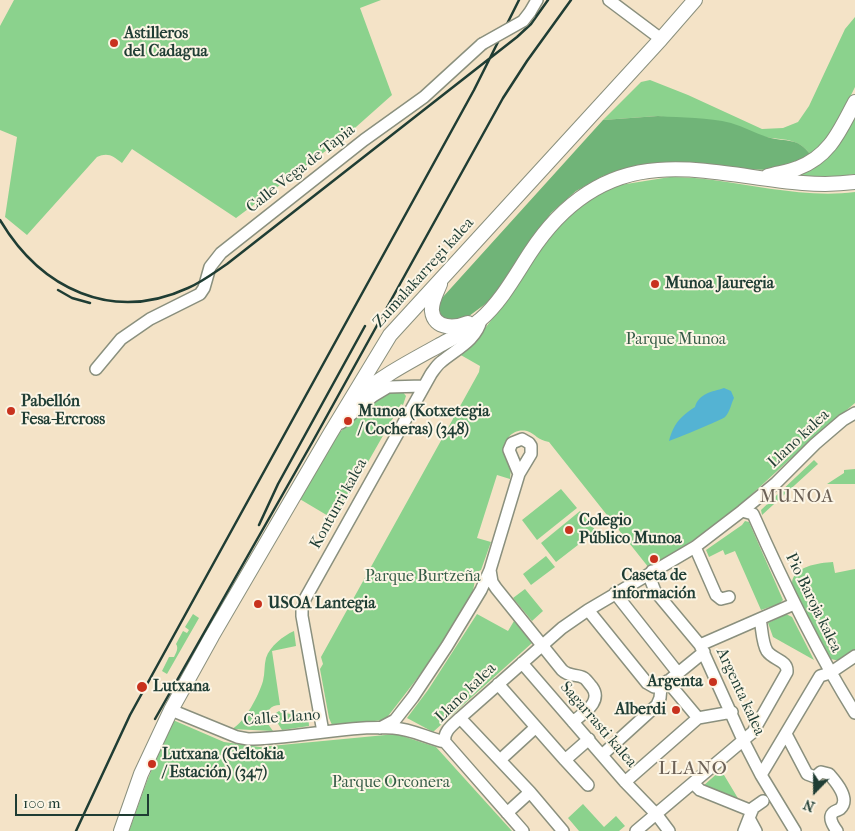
<!DOCTYPE html>
<html>
<head>
<meta charset="utf-8">
<style>
	body { margin:0 }
	#map { position:relative; width:855px; height:831px; overflow:hidden; background:#f4e3c7; font-family:"IM FELL French Canon",serif }
	canvas { display:block }
	.north { position:absolute; left:790px; top:766px; width:50px; height:50px; -webkit-text-stroke:4px #fcf5e5; paint-order:stroke; rotate:202deg; font-size:14px; font-weight:700; line-height:20px; text-align:center; color:#1f3d34 }
	.north::after { content:''; display:block; margin:auto; width:18px; height:22px; background:#1f3d34; clip-path:polygon(50% 0,100% 100%,50% 72%,0 100%) }
	.scale { position:absolute; left:15px; top:794px; width:134px; height:22px; box-sizing:border-box; border:2px solid #1f3d34; border-top:0; padding-left:6px; font-size:15px; line-height:18px; white-space:nowrap; color:#1f3d34; -webkit-text-stroke:4px #fcf5e5; paint-order:stroke }
</style>
</head>
<body>
<div id="map">
<canvas width="855" height="831"></canvas>
<div class="north">N</div>
<div class="scale">100 m</div>
</div>
<script>
const g = document.querySelector('canvas').getContext('2d');
g.lineJoin = 'round';
function fill(path, color) {
  g.fillStyle = color;
  g.fill(path, 'evenodd');
}
function trace(path, color, width, dash) {
  g.strokeStyle = color;
  g.lineWidth = width;
  g.lineCap = dash ? 'butt' : 'round';
  g.setLineDash(dash || []);
  g.stroke(path);
}
function write(font, color, halo, rows, align = 'center') {
  g.font = font + ' "IM FELL French Canon",serif';
  g.lineWidth = 4;
  g.setLineDash([]);
  g.textBaseline = 'middle';
  g.strokeStyle = halo;
  g.fillStyle = color;
  for (const [text, x, y, turn = 0] of rows) {
    g.save();
    g.translate(x, y);
    g.rotate((+turn || 0) * Math.PI / 180);
    g.textAlign = isNaN(turn) ? turn : align;
    if (halo) g.strokeText(text, 0, 0);
    g.fillText(text, 0, 0);
    g.restore();
  }
}
fill(new Path2D(`
	M 14,0 L 381,0 L 360,8 L 392,95 L 347,135 L 236,218 L 132,149 L 122,163 C 113,156 108,152 97,157 L 27,235 L 5,217 L 17,137 L 0,130 L 0,26 Z
	M 855,17 L 855,87 L 832,134 L 811,155 C 799,140 790,140 771,138 L 658,116 L 603,120 L 641,82 L 650,80 L 688,95 L 762,129 L 783,128 L 798,122 L 809,106 L 845,29 Z
	M 855,111 L 855,174 L 828,178 L 797,176 L 822,163 L 835,150 Z
	M 670,177 C 684,177 699,178 713,180 C 759,186 808,198 855,192 L 855,403 L 812,439 L 727,517 L 661,562 L 649,568 L 549,442 C 537,440 536,434 527,431 C 513,428 504,439 503,452 L 511,467 L 510,479 L 497,475 L 477,538 L 491,542 L 481,570 L 477,572 C 474,579 475,588 471,595 C 449,639 415,681 385,720 L 332,725 L 329,718 L 320,669 L 323,664 L 321,657 L 479,372 L 480,366 L 459,354 L 465,351 L 476,335 L 486,327 L 510,296 L 536,254 L 560,221 L 585,197 L 620,185 Z
	M 402,391 L 406,396 L 403,405 L 401,404 L 335,520 L 298,498 L 337,435 L 372,402 L 386,394 Z
	M 814,460 L 818,464 L 762,515 L 761,510 Z
	M 855,469 L 855,484 L 827,484 L 844,473 L 844,470 Z
	M 561,489 L 577,508 L 537,540 L 522,520 Z
	M 580,511 L 596,531 L 556,562 L 541,543 Z
	M 745,521 L 749,522 L 783,600 L 779,604 L 761,610 L 735,551 L 725,555 L 723,550 L 709,557 L 706,550 L 742,525 Z
	M 546,556 L 555,567 L 531,585 L 523,574 Z
	M 833,562 L 835,573 L 855,569 L 855,653 C 845,658 839,663 829,658 L 792,584 C 792,566 819,563 833,562 Z
	M 525,589 L 543,611 L 532,621 L 513,598 Z
	M 193,614 L 199,618 L 167,674 L 162,671 L 169,657 L 174,657 C 176,653 179,648 176,644 L 183,631 L 187,633 L 189,630 L 185,627 Z
	M 477,614 L 508,631 L 514,621 L 532,643 L 433,732 L 407,718 L 428,690 Z
	M 786,614 L 792,617 L 814,660 L 773,637 L 768,623 Z
	M 294,631 L 296,646 L 272,651 L 280,705 C 271,705 266,711 265,720 L 273,731 L 232,729 C 245,722 259,695 263,681 C 265,673 264,665 266,658 C 270,646 283,636 294,631 Z
	M 279,711 L 290,714 L 308,711 L 309,726 L 282,730 L 275,719 L 276,713 Z
	M 173,720 L 224,742 L 260,747 L 396,734 L 436,747 L 512,831 L 129,831 L 147,781 Z
	M 721,770 L 739,800 L 702,787 Z
	M 583,804 L 604,827 L 616,816 L 625,826 L 619,831 L 579,831 L 568,818 Z`), '#8bd28d');
fill(new Path2D(`
	M 658,116 C 682,118 708,117 731,123 C 744,127 755,133 767,137 C 788,143 796,136 811,155 L 774,170 L 636,167 L 603,176 L 576,191 L 551,213 L 492,299 L 461,322 L 444,320 C 438,312 438,308 442,298 L 603,120 Z`), '#70b478');
fill(new Path2D(`
	M 724,388 L 731,391 L 734,398 C 731,404 730,412 725,417 C 722,420 677,438 669,441 C 674,423 680,417 695,407 C 699,393 712,392 724,388 Z`), '#54b3d3');
const minor = new Path2D(`
	M 609,0 L 661,39
	M 530,12 L 537,0
	M 96,369 L 121,339 L 150,319 L 200,294 L 204,288 L 210,267 L 221,253 L 364,140 L 424,97 L 482,44
	M 341,423 L 373,396 L 388,387 L 423,386
	M 742,511 L 753,514 C 783,582 815,649 855,713
	M 695,547 L 716,595 L 721,599 L 729,597
	M 490,570 L 492,582 L 496,588 L 562,670 C 569,677 577,674 584,678 C 587,680 590,685 592,687 C 603,702 583,713 573,722
	M 652,571 L 651,581 L 655,591 L 700,645 L 743,740 L 761,775 L 795,831
	M 615,593 L 678,673
	M 588,610 L 647,683 L 654,687 L 661,687
	M 700,645 L 794,604
	M 522,663 L 625,782 L 657,815 L 669,831
	M 667,681 L 698,718
	M 498,684 L 565,760 L 589,739
	M 171,710 L 237,737 L 248,739 C 296,739 345,725 393,728 C 412,729 427,738 445,742
	M 460,718 L 530,792 L 563,831
	M 380,728 L 395,720 L 413,697 L 447,646 L 481,590 L 490,570 L 519,474 L 531,454 L 531,446 L 529,443 L 522,439 L 512,443 L 509,450 L 519,474
	M 323,732 L 302,616 L 302,608 L 305,599 L 431,374 C 434,370 437,365 441,362 C 455,350 477,340 481,320
	M 786,734 L 807,774 L 815,777 L 821,772 L 829,774 C 836,782 851,799 840,809 C 837,811 832,811 831,816 C 830,821 834,827 837,831
	M 445,742 C 443,731 453,725 460,718 L 562,628 L 588,610 L 695,547 L 742,511 L 776,483 L 815,444 L 843,420 L 855,413
	M 445,742 L 523,831
	M 602,755 L 657,705 L 660,698 L 661,687 L 704,652
	M 500,760 L 536,727
	M 565,760 L 588,785
	M 761,775 L 820,676 L 830,673 L 855,656
	M 625,782 L 698,718 L 732,712
	M 693,783 L 700,790 L 752,811
	M 507,813 L 530,792
	M 749,818 L 756,831
	M 636,831 L 753,732 L 787,672 C 788,660 773,660 767,651 C 762,643 762,628 760,619
	M 744,831 L 753,808 L 763,801`);
const major = new Path2D(`
	M 768,176 C 778,173 789,172 798,168 C 830,156 840,130 855,102
	M 440,284 C 437,292 431,302 432,311 C 434,330 456,328 468,323
	M 355,399 C 380,377 409,362 438,346 C 452,338 468,331 480,320 C 501,302 515,276 530,253 C 560,207 601,174 658,170 C 724,165 789,191 855,182
	M 121,831 L 141,774 L 171,710 L 212,636 L 330,434 L 390,335 L 661,39 L 695,0`);
trace(minor, '#8a907e', 14);
trace(major, '#8a907e', 16);
trace(minor, '#fff', 11);
trace(major, '#fff', 14);
trace(new Path2D(`
	M 0,220 C 41,289 112,323 188,288 C 202,282 215,272 227,264 L 517,37 L 531,24 L 548,0
	M 58,290 L 72,298 L 90,303
	M 259,525 L 278,484 L 365,326
	M 155,719 L 313,441 L 503,98 L 527,61 L 571,0
	M 76,831 L 130,715 L 474,90 L 519,0`), '#1f3d34', 2.5);
const minorBridge = new Path2D(`
	M 482,44 L 523,21 L 530,12`);
trace(minorBridge, '#8a907e', 14, []);
trace(minorBridge, '#fff', 11);
for (const [x, y, r, color] of [
	[114,43,5,"#c8321e"],
	[655,284,5,"#c8321e"],
	[11,411,5,"#c8321e"],
	[348,421,5,"#c8321e"],
	[569,530,5,"#c8321e"],
	[654,559,5,"#c8321e"],
	[258,604,5,"#c8321e"],
	[713,682,5,"#c8321e"],
	[142,687,6,"#c8321e"],
	[676,710,5,"#c8321e"],
	[152,764,5,"#c8321e"]
]) {
  const dot = new Path2D();
  dot.arc(x, y, r, 0, 2 * Math.PI);
  g.fillStyle = color;
  g.fill(dot);
  trace(dot, '#fcf5e5', 2);
}
write('bold 16px', '#1f3d34', '#fcf5e5', [
	["Astilleros",124,34],
	["del Cadagua",124,52],
	["Munoa Jauregia",665,284],
	["Pabellón",21,402],
	["Fesa-Ercross",21,420],
	["Munoa (Kotxetegia",358,412],
	["/ Cocheras) (348)",358,430],
	["Colegio",579,521],
	["Público Munoa",579,539],
	["Caseta de",654,576,"center"],
	["información",654,594,"center"],
	["USOA Lantegia",268,604],
	["Argenta",703,682,"right"],
	["Lutxana",153,687],
	["Alberdi",666,710,"right"],
	["Lutxana (Geltokia",162,755],
	["/ Estación) (347)",162,773]
], 'left');
write('16px', '#1f3d34', '#fcf5e5', [
	["Calle Vega de Tapia",301,169,-38],
	["Zumalakarregi kalea",424,273,-48],
	["Llano kalea",799,439,-43],
	["Konturri kalea",339,504,-61],
	["Pio Baroja kalea",813,603,64],
	["Argenta kalea",740,692,65],
	["Llano kalea",466,693,-44],
	["Calle Llano",282,718,-4],
	["Sagarrasti kalea",598,725,49]
]);
write('16px', '#355b46', '#fcf5e5', [
	["Parque Munoa",676,340],
	["Parque Burtzeña",423,577],
	["Parque Orconera",391,783]
]);
g.letterSpacing = '1px';
write('18px', '#6d6257', '#fcf5e5', [
	["MUNOA",797,498]
]);
g.letterSpacing = '0px';
g.letterSpacing = '1px';
write('19px', '#6d6257', '#fcf5e5', [
	["LLANO",693,769]
]);
g.letterSpacing = '0px';
</script>
</body>
</html>
